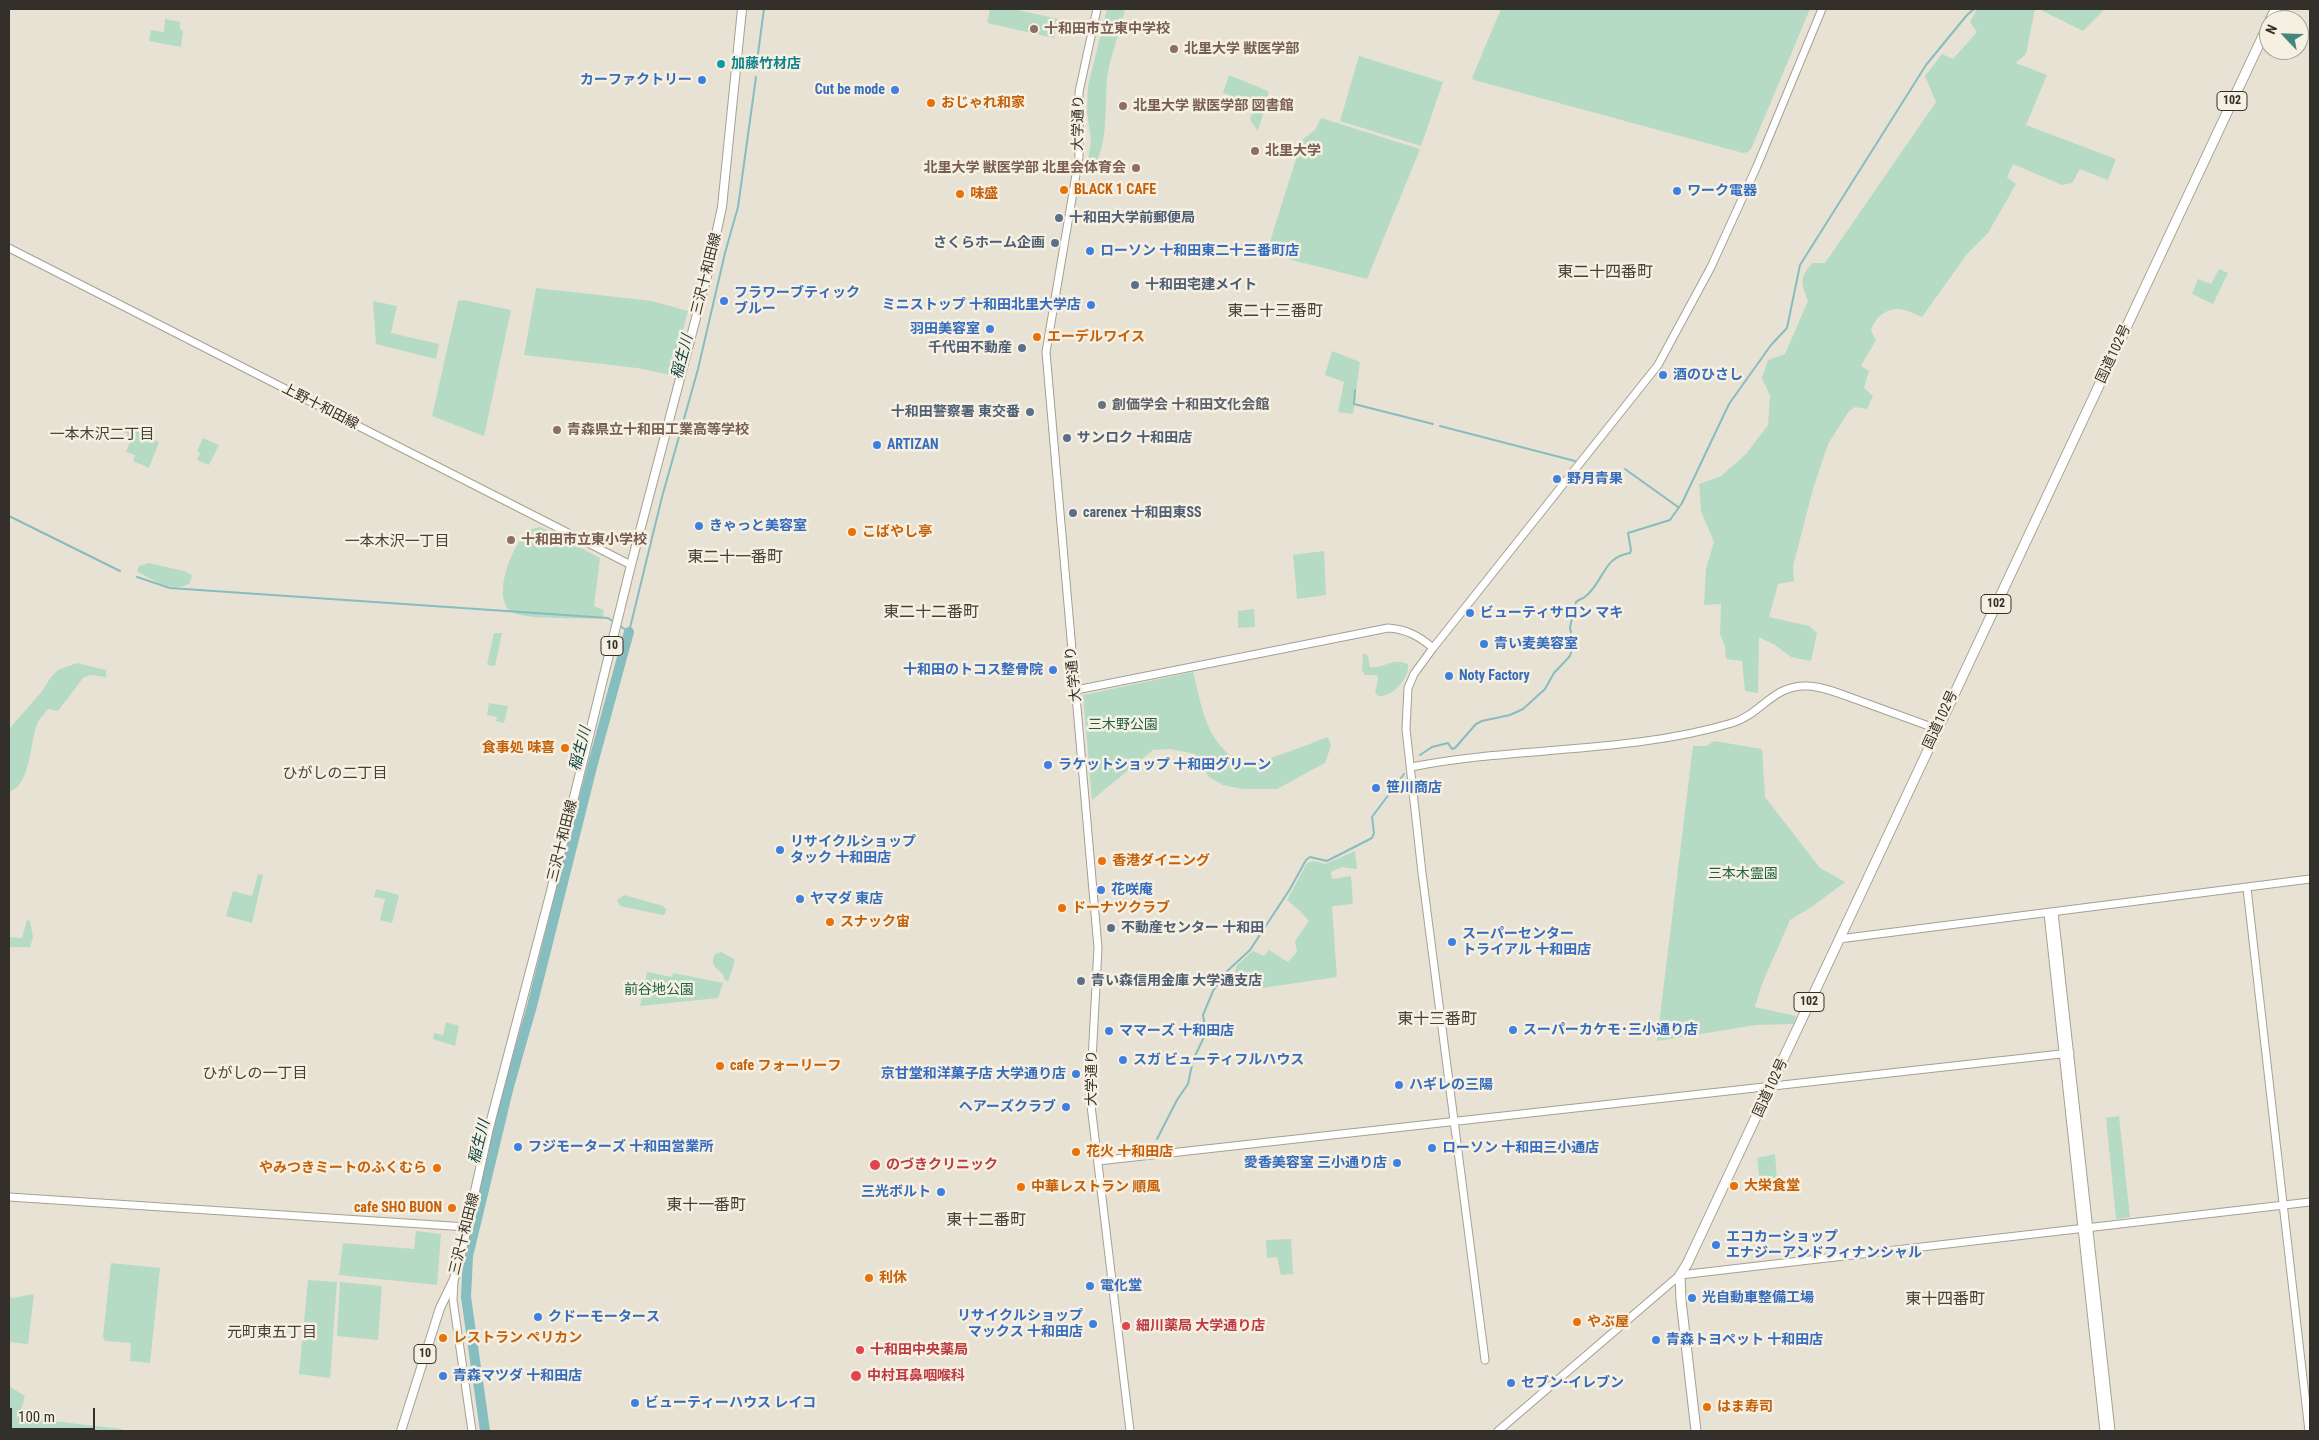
<!DOCTYPE html>
<html>
<head>
<meta charset="utf-8">
<style>
	body { margin:0 }
	#map { position:relative; width:2319px; height:1440px; overflow:hidden; background:#e8e2d5; font-family:"Roboto Condensed",sans-serif }
	canvas { display:block }
	.frame { position:absolute; inset:0; border:10px solid #33302b; pointer-events:none }
	.north { position:absolute; left:2259px; top:10px; width:50px; height:50px; box-sizing:border-box; background:#f6f0e2; border:1px solid #a8a399; border-radius:50%; rotate:294deg; font-size:14px; font-weight:700; line-height:20px; text-align:center; color:#33302b }
	.north::after { content:''; display:block; margin:auto; width:18px; height:22px; background:#45887b; clip-path:polygon(50% 0,100% 100%,50% 72%,0 100%) }
	.scale { position:absolute; left:10px; top:1408px; width:85px; height:22px; box-sizing:border-box; border:2px solid #33302b; border-top:0; padding-left:6px; font-size:15px; line-height:18px; white-space:nowrap; color:#33302b; -webkit-text-stroke:4px #f6f0e2; paint-order:stroke }
</style>
</head>
<body>
<div id="map">
<canvas width="2319" height="1440"></canvas>
<div class="frame"></div>
<div class="north">N</div>
<div class="scale">100 m</div>
</div>
<script>
const g = document.querySelector('canvas').getContext('2d');
g.lineJoin = 'round';
function fill(path, color) {
  g.fillStyle = color;
  g.fill(path, 'evenodd');
}
function trace(path, color, width, dash) {
  g.strokeStyle = color;
  g.lineWidth = width;
  g.lineCap = dash ? 'butt' : 'round';
  g.setLineDash(dash || []);
  g.stroke(path);
}
function write(font, color, halo, rows, align = 'center') {
  g.font = font + ' "Roboto Condensed","Noto Sans JP",sans-serif';
  g.lineWidth = 5;
  g.setLineDash([]);
  g.textBaseline = 'middle';
  g.strokeStyle = halo;
  g.fillStyle = color;
  for (const [text, x, y, turn = 0] of rows) {
    g.save();
    g.translate(x, y);
    g.rotate((+turn || 0) * Math.PI / 180);
    g.textAlign = isNaN(turn) ? turn : align;
    if (halo) g.strokeText(text, 0, 0);
    g.fillText(text, 0, 0);
    g.restore();
  }
}
fill(new Path2D(`
	M 990,9 L 1013,9 L 1058,19 L 1054,38 L 987,23 Z
	M 1107,9 L 1125,9 C 1121,31 1112,50 1108,72 C 1103,103 1112,153 1086,175 L 1091,140 L 1087,112 L 1088,86 Z
	M 1501,9 L 1810,9 L 1752,147 L 1748,152 L 1743,153 L 1474,80 L 1472,78 Z
	M 1977,9 L 2035,9 L 2026,54 L 2016,63 L 2047,75 L 2026,125 L 2116,159 L 2108,180 L 2080,169 L 2072,183 L 2062,185 L 2013,164 L 2007,177 L 2016,184 L 1988,233 L 1967,254 L 1922,317 C 1915,314 1905,309 1898,309 C 1884,309 1874,319 1871,331 L 1876,340 L 1861,366 L 1869,371 L 1864,388 L 1873,396 L 1867,409 L 1855,407 L 1849,411 L 1828,444 L 1813,489 L 1793,566 L 1794,581 L 1778,584 L 1769,617 L 1809,626 L 1817,633 L 1811,661 L 1791,657 L 1775,645 L 1759,637 L 1758,693 L 1745,691 L 1742,661 L 1726,659 L 1725,647 L 1720,634 L 1721,604 L 1704,605 L 1706,569 L 1714,542 L 1701,511 L 1699,484 L 1721,476 L 1746,454 L 1768,425 L 1770,396 L 1762,378 L 1768,360 L 1785,354 L 1808,301 C 1801,281 1799,280 1812,263 L 1825,263 L 1936,102 L 1925,76 L 1942,54 L 1953,59 L 1977,32 L 1970,22 Z
	M 2039,9 L 2105,9 L 2083,31 Z
	M 165,19 L 180,22 L 180,29 L 183,31 L 181,47 L 149,41 L 151,30 L 164,32 Z
	M 1359,56 L 1443,82 L 1421,146 L 1340,121 Z
	M 1229,75 L 1268,91 L 1268,97 L 1258,131 L 1250,120 L 1255,104 L 1223,93 Z
	M 1321,118 L 1420,149 L 1367,279 L 1268,254 L 1267,251 L 1302,140 L 1315,130 Z
	M 2219,269 L 2228,273 L 2213,304 L 2192,294 L 2198,279 L 2211,284 Z
	M 536,288 L 652,301 L 688,311 L 671,375 L 637,368 L 524,355 Z
	M 464,300 L 511,310 L 484,436 L 432,416 L 458,301 Z
	M 373,301 L 397,306 L 391,333 L 439,344 L 436,359 L 376,344 Z
	M 1332,351 L 1360,362 L 1353,414 L 1338,412 L 1344,382 L 1325,375 Z
	M 125,425 L 159,442 L 149,468 L 133,461 L 135,455 L 126,452 L 130,442 L 125,439 L 128,434 L 122,431 Z
	M 203,438 L 219,445 L 209,465 L 197,460 L 200,453 L 197,451 Z
	M 540,527 L 600,558 L 594,606 L 604,610 L 602,619 C 585,618 520,620 510,611 C 492,595 512,547 526,533 C 530,529 535,528 540,527 Z
	M 1324,551 L 1326,595 L 1297,599 L 1293,555 Z
	M 149,563 L 184,571 L 192,575 L 190,583 C 175,594 150,579 137,571 L 139,566 Z
	M 1254,609 L 1255,627 L 1238,628 L 1238,611 Z
	M 494,633 L 502,633 L 495,666 L 487,665 Z
	M 1363,653 L 1368,656 L 1370,667 C 1385,669 1391,657 1408,664 C 1410,678 1392,698 1378,696 L 1375,692 L 1378,679 L 1377,675 L 1365,675 L 1362,670 Z
	M 77,663 L 106,670 L 106,677 L 90,675 L 83,678 L 58,711 L 48,709 C 45,713 41,717 38,722 C 30,737 32,785 9,792 L 10,728 L 42,691 L 51,677 L 58,670 Z
	M 1193,672 C 1201,703 1205,738 1233,757 C 1238,760 1241,763 1247,763 C 1266,762 1308,744 1328,737 L 1331,746 L 1325,763 L 1277,789 L 1243,789 L 1223,785 L 1209,777 L 1195,754 L 1170,749 L 1153,750 L 1092,800 L 1083,695 Z
	M 489,703 L 508,706 L 504,723 L 496,721 L 497,717 L 487,715 Z
	M 1714,741 L 1762,749 L 1765,797 L 1820,868 L 1845,882 L 1813,906 L 1790,920 L 1762,984 L 1755,1007 L 1796,1016 L 1794,1024 L 1756,1025 L 1657,1041 L 1693,746 L 1707,746 Z
	M 1355,851 L 1357,869 L 1342,867 L 1331,872 L 1332,879 L 1351,876 L 1353,904 L 1333,906 L 1332,908 L 1337,977 L 1255,989 L 1233,980 L 1237,965 L 1253,951 L 1264,956 L 1269,950 L 1288,962 L 1297,952 L 1295,941 L 1309,921 L 1301,912 L 1287,900 L 1307,863 L 1314,861 L 1326,864 Z
	M 258,874 L 263,875 L 252,923 L 226,916 L 233,891 L 252,896 Z
	M 376,889 L 399,895 L 392,923 L 380,920 L 385,899 L 374,897 Z
	M 624,895 L 663,906 L 666,909 L 665,914 L 662,915 L 620,906 L 617,900 Z
	M 27,920 L 30,921 L 33,937 L 30,947 L 9,947 L 9,937 L 22,938 Z
	M 721,952 L 734,959 L 734,964 L 728,982 L 724,979 L 723,974 C 715,967 710,965 715,954 Z
	M 647,972 L 672,977 L 673,973 L 723,983 L 718,998 L 640,1006 Z
	M 446,1022 L 459,1026 L 455,1046 L 433,1039 L 434,1033 L 443,1035 Z
	M 2119,1116 L 2130,1217 L 2116,1219 L 2106,1118 Z
	M 1775,1154 L 1777,1181 L 1760,1183 L 1757,1158 Z
	M 416,1231 L 441,1234 L 437,1285 L 339,1275 L 343,1243 L 414,1249 Z
	M 1291,1239 L 1293,1274 L 1281,1275 L 1277,1257 L 1267,1258 L 1266,1240 Z
	M 111,1263 L 160,1268 L 150,1363 L 130,1361 L 131,1343 L 105,1341 L 103,1337 Z
	M 308,1280 L 337,1282 L 330,1378 L 299,1374 Z
	M 340,1282 L 382,1286 L 378,1340 L 337,1336 Z
	M 32,1294 L 34,1295 L 28,1344 L 9,1342 L 9,1297 L 14,1298 Z
	M 9,1386 L 25,1396 L 21,1410 L 44,1420 L 122,1429 L 122,1431 L 9,1431 Z`), '#b5dbc4');
trace(new Path2D(`
	M 757,61 L 764,9
	M 1355,390 L 1354,404 L 1433,424
	M 1440,426 L 1575,461
	M 1625,469 L 1678,507
	M 9,516 L 120,571
	M 137,577 L 170,588 L 608,618 L 614,622
	M 620,626 L 629,632 L 662,497 L 698,369 L 725,253 L 738,207 L 756,77
	M 1420,755 L 1432,747 L 1448,743 L 1452,749 L 1455,748 L 1476,724 L 1482,721 L 1510,715 L 1523,709 L 1545,689 L 1554,673 L 1570,656 L 1573,645 L 1570,627 L 1576,602 C 1579,599 1583,599 1586,596 C 1604,581 1603,557 1630,553 L 1631,550 L 1628,533 L 1670,520 L 1682,503 L 1729,404 L 1771,345 L 1787,328 L 1800,265 L 1926,65 L 1967,15 L 1974,9
	M 1157,1139 L 1177,1100 L 1188,1084 L 1193,1060 L 1206,1033 L 1203,1015 L 1213,991 L 1224,974 L 1250,950 L 1290,889 L 1306,860 L 1310,857 L 1327,861 L 1372,838 L 1374,833 L 1372,817 L 1404,774`), '#86bdbf', 2);
trace(new Path2D(`
	M 485,1431 L 466,1297 L 468,1256 L 508,1090 L 532,1006 L 592,767 L 629,632`), '#86bdbf', 10);
const secondary = new Path2D(`
	M 1097,9 L 1079,92 L 1079,157 L 1046,352 L 1098,948 L 1090,1097 L 1130,1431
	M 9,248 L 631,565
	M 1076,690 L 1388,628 C 1406,629 1419,636 1433,648
	M 1411,767 C 1517,746 1628,754 1732,723 C 1762,714 1773,684 1808,686 C 1827,687 1845,696 1863,702 C 1887,711 1912,720 1937,729
	M 2247,888 L 2309,1431
	M 2054,912 L 2111,1431
	M 2048,913 L 2104,1431
	M 1839,939 L 2310,879
	M 1098,1161 L 2070,1053
	M 9,1197 L 467,1227
	M 454,1280 L 453,1300 L 472,1431
	M 1485,1360 L 1422,873 L 1406,729 L 1408,688 L 1414,674 L 1433,648 L 1658,365 L 1711,267 L 1757,166 L 1822,9
	M 1498,1431 L 1680,1275 L 2310,1202`);
const primary = new Path2D(`
	M 401,1431 L 440,1308 L 454,1279 L 461,1254 L 489,1128 L 551,891 L 631,565 L 707,276 L 722,207 L 742,9`);
const highway = new Path2D(`
	M 2270,20 L 2276,9
	M 1696,1431 L 1681,1300 L 1680,1275 L 1687,1264 L 2269,23`);
trace(secondary, '#a5a093', 9);
trace(primary, '#a5a093', 10);
trace(highway, '#a5a093', 11);
trace(secondary, '#fff', 7);
trace(primary, '#fff', 8);
trace(highway, '#fff', 9);
for (const [x, y, r, color] of [
	[1034,29,5,"#8d6e63"],
	[1174,49,5,"#8d6e63"],
	[721,64,5,"#0f9aa8"],
	[702,80,5,"#3f7fe0"],
	[895,90,5,"#3f7fe0"],
	[931,103,5,"#e8710a"],
	[1123,106,5,"#8d6e63"],
	[1255,151,5,"#8d6e63"],
	[1136,168,5,"#8d6e63"],
	[1064,190,5,"#e8710a"],
	[1677,191,5,"#3f7fe0"],
	[960,194,5,"#e8710a"],
	[1059,218,5,"#5c6f8a"],
	[1055,243,5,"#5c6f8a"],
	[1090,251,5,"#3f7fe0"],
	[1135,285,5,"#5c6f8a"],
	[724,301,5,"#3f7fe0"],
	[1091,305,5,"#3f7fe0"],
	[990,329,5,"#3f7fe0"],
	[1037,337,5,"#e8710a"],
	[1022,348,5,"#5c6f8a"],
	[1663,375,5,"#3f7fe0"],
	[1102,405,5,"#6b7280"],
	[1030,412,5,"#5c6f8a"],
	[557,430,5,"#8d6e63"],
	[1067,438,5,"#5c6f8a"],
	[877,445,5,"#3f7fe0"],
	[1557,479,5,"#3f7fe0"],
	[1073,513,5,"#5c6f8a"],
	[699,526,5,"#3f7fe0"],
	[852,532,5,"#e8710a"],
	[511,540,5,"#8d6e63"],
	[1470,613,5,"#3f7fe0"],
	[1484,644,5,"#3f7fe0"],
	[1053,670,5,"#3f7fe0"],
	[1449,676,5,"#3f7fe0"],
	[565,748,5,"#e8710a"],
	[1048,765,5,"#3f7fe0"],
	[1376,788,5,"#3f7fe0"],
	[780,850,5,"#3f7fe0"],
	[1102,861,5,"#e8710a"],
	[1101,890,5,"#3f7fe0"],
	[800,899,5,"#3f7fe0"],
	[1062,908,5,"#e8710a"],
	[830,922,5,"#e8710a"],
	[1111,928,5,"#5c6f8a"],
	[1452,942,5,"#3f7fe0"],
	[1081,981,5,"#5c6f8a"],
	[1513,1030,5,"#3f7fe0"],
	[1109,1031,5,"#3f7fe0"],
	[1123,1060,5,"#3f7fe0"],
	[720,1066,5,"#e8710a"],
	[1076,1074,5,"#3f7fe0"],
	[1399,1085,5,"#3f7fe0"],
	[1066,1107,5,"#3f7fe0"],
	[518,1147,5,"#3f7fe0"],
	[1432,1148,5,"#3f7fe0"],
	[1076,1152,5,"#e8710a"],
	[1397,1163,5,"#3f7fe0"],
	[875,1165,6,"#e0444e"],
	[437,1168,5,"#e8710a"],
	[1734,1186,5,"#e8710a"],
	[1021,1187,5,"#e8710a"],
	[941,1192,5,"#3f7fe0"],
	[452,1208,5,"#e8710a"],
	[1716,1245,5,"#3f7fe0"],
	[869,1278,5,"#e8710a"],
	[1090,1286,5,"#3f7fe0"],
	[1692,1298,5,"#3f7fe0"],
	[538,1317,5,"#3f7fe0"],
	[1577,1322,5,"#e8710a"],
	[1093,1324,5,"#3f7fe0"],
	[1126,1326,5,"#e0444e"],
	[443,1338,5,"#e8710a"],
	[1656,1340,5,"#3f7fe0"],
	[860,1350,5,"#e0444e"],
	[443,1376,5,"#3f7fe0"],
	[856,1376,6,"#e0444e"],
	[1511,1383,5,"#3f7fe0"],
	[635,1403,5,"#3f7fe0"],
	[1707,1407,5,"#e8710a"]
]) {
  const dot = new Path2D();
  dot.arc(x, y, r, 0, 2 * Math.PI);
  g.fillStyle = color;
  g.fill(dot);
  trace(dot, '#f6f0e2', 2);
}
for (const [x, y, w] of [
	[2232,101,30],
	[1996,604,30],
	[612,646,22],
	[1809,1002,30],
	[425,1354,22]
]) {
  const box = new Path2D();
  box.roundRect(x - w / 2, y - 9.5, w, 19, 4);
  g.fillStyle = '#f6f0e2';
  g.fill(box);
  trace(box, '#33302b', 1);
}
write('bold 12px', '#33302b', null, [
	["102",2232,101],
	["102",1996,604],
	["10",612,646],
	["102",1809,1002],
	["10",425,1354]
]);
write('bold 14px', '#785e54', '#f6f0e2', [
	["十和田市立東中学校",1044,29],
	["北里大学 獣医学部",1184,49],
	["北里大学 獣医学部 図書館",1133,106],
	["北里大学",1265,151],
	["北里大学 獣医学部 北里会体育会",1126,168,"right"],
	["青森県立十和田工業高等学校",567,430],
	["十和田市立東小学校",521,540]
], 'left');
write('bold 14px', '#0d838f', '#f6f0e2', [
	["加藤竹材店",731,64]
], 'left');
write('bold 14px', '#366cbe', '#f6f0e2', [
	["カーファクトリー",692,80,"right"],
	["Cut be mode",885,90,"right"],
	["ワーク電器",1687,191],
	["ローソン 十和田東二十三番町店",1100,251],
	["フラワーブティック",734,293],
	["ブルー",734,309],
	["ミニストップ 十和田北里大学店",1081,305,"right"],
	["羽田美容室",980,329,"right"],
	["酒のひさし",1673,375],
	["ARTIZAN",887,445],
	["野月青果",1567,479],
	["きゃっと美容室",709,526],
	["ビューティサロン マキ",1480,613],
	["青い麦美容室",1494,644],
	["十和田のトコス整骨院",1043,670,"right"],
	["Noty Factory",1459,676],
	["ラケットショップ 十和田グリーン",1058,765],
	["笹川商店",1386,788],
	["リサイクルショップ",790,842],
	["タック 十和田店",790,858],
	["花咲庵",1111,890],
	["ヤマダ 東店",810,899],
	["スーパーセンター",1462,934],
	["トライアル 十和田店",1462,950],
	["スーパーカケモ･三小通り店",1523,1030],
	["ママーズ 十和田店",1119,1031],
	["スガ ビューティフルハウス",1133,1060],
	["京甘堂和洋菓子店 大学通り店",1066,1074,"right"],
	["ハギレの三陽",1409,1085],
	["ヘアーズクラブ",1056,1107,"right"],
	["フジモーターズ 十和田営業所",528,1147],
	["ローソン 十和田三小通店",1442,1148],
	["愛香美容室 三小通り店",1387,1163,"right"],
	["三光ボルト",931,1192,"right"],
	["エコカーショップ",1726,1237],
	["エナジーアンドフィナンシャル",1726,1253],
	["電化堂",1100,1286],
	["光自動車整備工場",1702,1298],
	["リサイクルショップ",1083,1316,"right"],
	["マックス 十和田店",1083,1332,"right"],
	["クドーモータース",548,1317],
	["青森トヨペット 十和田店",1666,1340],
	["青森マツダ 十和田店",453,1376],
	["セブン-イレブン",1521,1383],
	["ビューティーハウス レイコ",645,1403]
], 'left');
write('bold 14px', '#c56008', '#f6f0e2', [
	["おじゃれ和家",941,103],
	["BLACK 1 CAFE",1074,190],
	["味盛",970,194],
	["エーデルワイス",1047,337],
	["こばやし亭",862,532],
	["食事処 味喜",555,748,"right"],
	["香港ダイニング",1112,861],
	["ドーナツクラブ",1072,908],
	["スナック宙",840,922],
	["cafe フォーリーフ",730,1066],
	["花火 十和田店",1086,1152],
	["やみつきミートのふくむら",427,1168,"right"],
	["大栄食堂",1744,1186],
	["中華レストラン 順風",1031,1187],
	["cafe SHO BUON",442,1208,"right"],
	["利休",879,1278],
	["やぶ屋",1587,1322],
	["レストラン ペリカン",453,1338],
	["はま寿司",1717,1407]
], 'left');
write('14px', '#33302b', '#f6f0e2', [
	["大学通り",1079,123,-89],
	["三沢十和田線",707,274,-76],
	["国道102号",2114,354,-65],
	["上野十和田線",320,407,27],
	["大学通り",1074,674,-96],
	["国道102号",1941,720,-65],
	["三沢十和田線",563,841,-76],
	["大学通り",1092,1078,-90],
	["国道102号",1771,1088,-65],
	["三沢十和田線",465,1234,-76]
]);
write('bold 14px', '#4e5e75', '#f6f0e2', [
	["十和田大学前郵便局",1069,218],
	["さくらホーム企画",1045,243,"right"],
	["十和田宅建メイト",1145,285],
	["千代田不動産",1012,348,"right"],
	["十和田警察署 東交番",1020,412,"right"],
	["サンロク 十和田店",1077,438],
	["carenex 十和田東SS",1083,513],
	["不動産センター 十和田",1121,928],
	["青い森信用金庫 大学通支店",1091,981]
], 'left');
write('bold 14px', '#5b616d', '#f6f0e2', [
	["創価学会 十和田文化会館",1112,405]
], 'left');
write('14px', '#1e6342', '#f6f0e2', [
	["三木野公園",1123,725],
	["三本木霊園",1743,874],
	["前谷地公園",659,990]
]);
write('bold 14px', '#be3a42', '#f6f0e2', [
	["のづきクリニック",886,1165],
	["細川薬局 大学通り店",1136,1326],
	["十和田中央薬局",870,1350],
	["中村耳鼻咽喉科",867,1376]
], 'left');
write('italic 15px', '#083f40', '#f6f0e2', [
	["稲生川",683,357,-75],
	["稲生川",581,749,-75],
	["稲生川",480,1142,-76]
]);
write('15px', '#464136', '#f6f0e2', [
	["一本木沢二丁目",102,435],
	["一本木沢一丁目",397,542],
	["ひがしの二丁目",335,774],
	["ひがしの一丁目",255,1074],
	["元町東五丁目",272,1333]
]);
write('16px', '#464136', '#f6f0e2', [
	["東二十四番町",1605,273],
	["東二十三番町",1275,312],
	["東二十一番町",735,558],
	["東二十二番町",931,613],
	["東十三番町",1437,1020],
	["東十一番町",706,1206],
	["東十二番町",986,1221],
	["東十四番町",1945,1300]
]);
</script>
</body>
</html>
